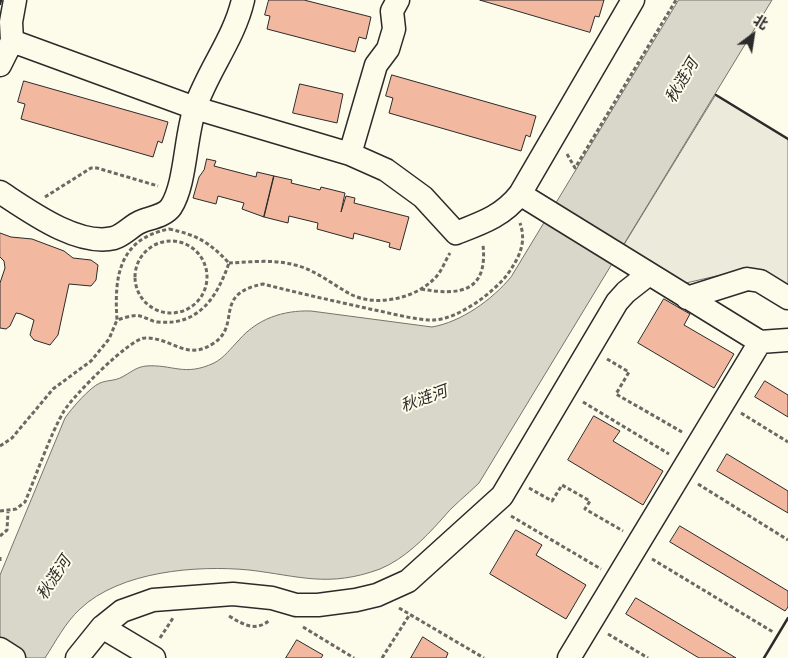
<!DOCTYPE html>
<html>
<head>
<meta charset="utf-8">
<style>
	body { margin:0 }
	#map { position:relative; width:788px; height:658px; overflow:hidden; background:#fdfbea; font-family:Quicksand,"Noto Sans SC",sans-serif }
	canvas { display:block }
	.north { position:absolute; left:728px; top:10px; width:50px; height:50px; -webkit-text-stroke:4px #fdfbea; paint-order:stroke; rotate:31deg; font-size:14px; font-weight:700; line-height:20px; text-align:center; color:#2b2b2b }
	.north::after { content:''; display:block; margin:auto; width:18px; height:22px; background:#2b2b2b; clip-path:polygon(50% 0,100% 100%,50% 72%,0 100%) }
</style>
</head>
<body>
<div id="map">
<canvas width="788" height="658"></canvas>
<div class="north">北</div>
</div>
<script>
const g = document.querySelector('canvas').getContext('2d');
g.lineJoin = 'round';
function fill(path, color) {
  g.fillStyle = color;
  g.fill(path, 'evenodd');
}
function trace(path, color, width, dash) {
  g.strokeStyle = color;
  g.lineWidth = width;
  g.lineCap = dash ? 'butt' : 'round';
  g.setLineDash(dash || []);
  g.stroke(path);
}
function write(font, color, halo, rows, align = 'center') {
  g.font = font + ' Quicksand,"Noto Sans SC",sans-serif';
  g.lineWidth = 4;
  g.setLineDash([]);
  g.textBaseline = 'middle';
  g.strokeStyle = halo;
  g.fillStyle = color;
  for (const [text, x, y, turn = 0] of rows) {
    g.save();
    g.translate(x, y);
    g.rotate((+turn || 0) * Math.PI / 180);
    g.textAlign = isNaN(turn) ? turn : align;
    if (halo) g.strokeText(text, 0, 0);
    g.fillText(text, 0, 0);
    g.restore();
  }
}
const green = new Path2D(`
	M 716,95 L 788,139 L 788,287 L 751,268 L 686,283 L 623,247 Z`);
fill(green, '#ecebdb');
trace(green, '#74746e', 1);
const water = new Path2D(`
	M 679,0 L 772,0 L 479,483 C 467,495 452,506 441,520 C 424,539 404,559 380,569 C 328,588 300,576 249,570 C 197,565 120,571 80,609 C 65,623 56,641 45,658 L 0,658 L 0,575 L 65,418 C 71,409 90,387 100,383 C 107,380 115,381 122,377 C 130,373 136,367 146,366 C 173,364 184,377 214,363 C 224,358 231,348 239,340 C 257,319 283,310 311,311 L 432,327 C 461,322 492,300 511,277 Z`);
fill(water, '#d8d7c9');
trace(water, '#74746e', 1);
const building = new Path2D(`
	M 269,0 L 304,0 L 371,17 L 366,39 L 359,37 L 355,52 L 267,29 L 270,16 L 265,15 Z
	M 480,0 L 604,0 L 599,17 L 595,16 L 590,32 Z
	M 392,75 L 536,116 L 530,137 L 526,135 L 521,151 L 389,113 L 393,98 L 386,96 Z
	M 24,81 L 168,122 L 162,143 L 158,141 L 153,157 L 21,119 L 25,104 L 18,102 Z
	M 300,84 L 343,94 L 337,123 L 293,113 Z
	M 207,159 L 216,161 L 214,166 L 256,177 L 257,172 L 274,176 L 264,217 L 242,209 L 244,203 L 218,196 L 216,204 L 193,198 L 199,177 L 204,170 Z
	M 274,176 L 292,180 L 291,183 L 320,190 L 321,187 L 345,193 L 341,212 L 346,196 L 355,198 L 354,203 L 409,217 L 400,250 L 389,247 L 390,243 L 354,233 L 353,239 L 317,229 L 318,223 L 289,216 L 288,223 L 264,217 Z
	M 0,233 L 11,237 L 32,239 L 64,251 L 73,258 L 91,260 L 98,265 L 96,280 L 91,286 L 69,284 L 58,335 L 50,345 L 34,340 L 30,335 L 34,320 L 21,314 L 16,313 L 10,326 L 6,329 L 0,328 L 0,283 L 5,268 L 4,261 L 0,257 Z
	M 664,299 L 690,314 L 684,325 L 734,354 L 714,388 L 638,343 Z
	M 765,381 L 788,395 L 788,417 L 755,397 Z
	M 594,416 L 620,431 L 613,441 L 663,471 L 643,505 L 568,460 Z
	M 727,454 L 788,491 L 788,513 L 717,471 Z
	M 680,526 L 788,591 L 788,607 L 785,611 L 670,542 Z
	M 516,530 L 542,545 L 536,555 L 586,585 L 566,619 L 490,574 Z
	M 636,598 L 736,658 L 699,658 L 626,614 Z
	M 423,637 L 448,653 L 446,658 L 411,658 Z
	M 297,640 L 323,655 L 321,658 L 286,658 Z`);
fill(building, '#f2b8a0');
trace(building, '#2b2b2b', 1);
const minor = new Path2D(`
	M 12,41 L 195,108 L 350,154 L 386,170 L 423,197 L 456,233 C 482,223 503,216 520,194 L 633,0
	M 0,65 L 12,41 L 11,22 L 15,0
	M 350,154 L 376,65 L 388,49 L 394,29 L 392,11 L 398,0
	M 0,192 C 29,211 78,247 114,238 C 124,235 131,226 140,222 C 149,218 165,216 171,207 C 186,184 185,136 195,108 C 208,70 234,39 243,0
	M 520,194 L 760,342 L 788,340
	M 687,298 L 747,279 L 760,281 L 788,298
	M 102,627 L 154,658
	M 0,649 L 14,658
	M 77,658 L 102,627 L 122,611 L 153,600 L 233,594 L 272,598 L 296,605 L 318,605 L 356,600 L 377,595 L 408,581 L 502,496 L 617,302 L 626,292 L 649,274
	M 569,658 L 760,342`);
trace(minor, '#2b2b2b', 25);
trace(new Path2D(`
	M 567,154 L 575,168 L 676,0
	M 45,197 L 91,168 L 97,168 L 158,186
	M 169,229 C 197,235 209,242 229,263 C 217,297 199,326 158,322 C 152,322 146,317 140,316 C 134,314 124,318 117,320 C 114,276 119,239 169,229 Z
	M135 277a36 36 0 1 1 72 0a36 36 0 1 1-72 0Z
	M 229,263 C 250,262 274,259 295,265 C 316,270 333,285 352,295 C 378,307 415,298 434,279 C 441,273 445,261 450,253
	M 421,289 C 460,296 488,292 483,245
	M 607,359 L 629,372 L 616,394 L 682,432
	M 583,402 L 669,454
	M 741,413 L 788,442
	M 0,446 L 12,438 L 53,389 L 91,361 L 109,339 L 117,320
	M 698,484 L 788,540
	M 529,488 L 552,501 L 562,485 L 590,501 L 585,509 L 623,531
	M 0,511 L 16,509 L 25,502 C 36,476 50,435 64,411 C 73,396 130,338 145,338 C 171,337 187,362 214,343 C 242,324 212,294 263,284 C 298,293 334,301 370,309 C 391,313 413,320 434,320 C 458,319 493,293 507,275 C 519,258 527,243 520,223
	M 511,516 L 601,569
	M 0,536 L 7,530 L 8,512
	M 0,557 L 0,563
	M 652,559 L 773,632
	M 399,608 L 484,658
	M 229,616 C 244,625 255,632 270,620
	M 303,627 L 354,658
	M 608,634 L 648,658
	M 160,638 L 173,618
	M 382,658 L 410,614`), '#6a6964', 3, [4, 2.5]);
trace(minor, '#fdfbea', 22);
trace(new Path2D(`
	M 0,4 L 1,0
	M 716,95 L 788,139
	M 764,658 L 788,618`), '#2b2b2b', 2.5);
write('italic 16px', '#2b2b2b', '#fdfbea', [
	["秋涟河",682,81,-59],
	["秋涟河",424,399,-20],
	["秋涟河",54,578,-57]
]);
</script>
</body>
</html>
